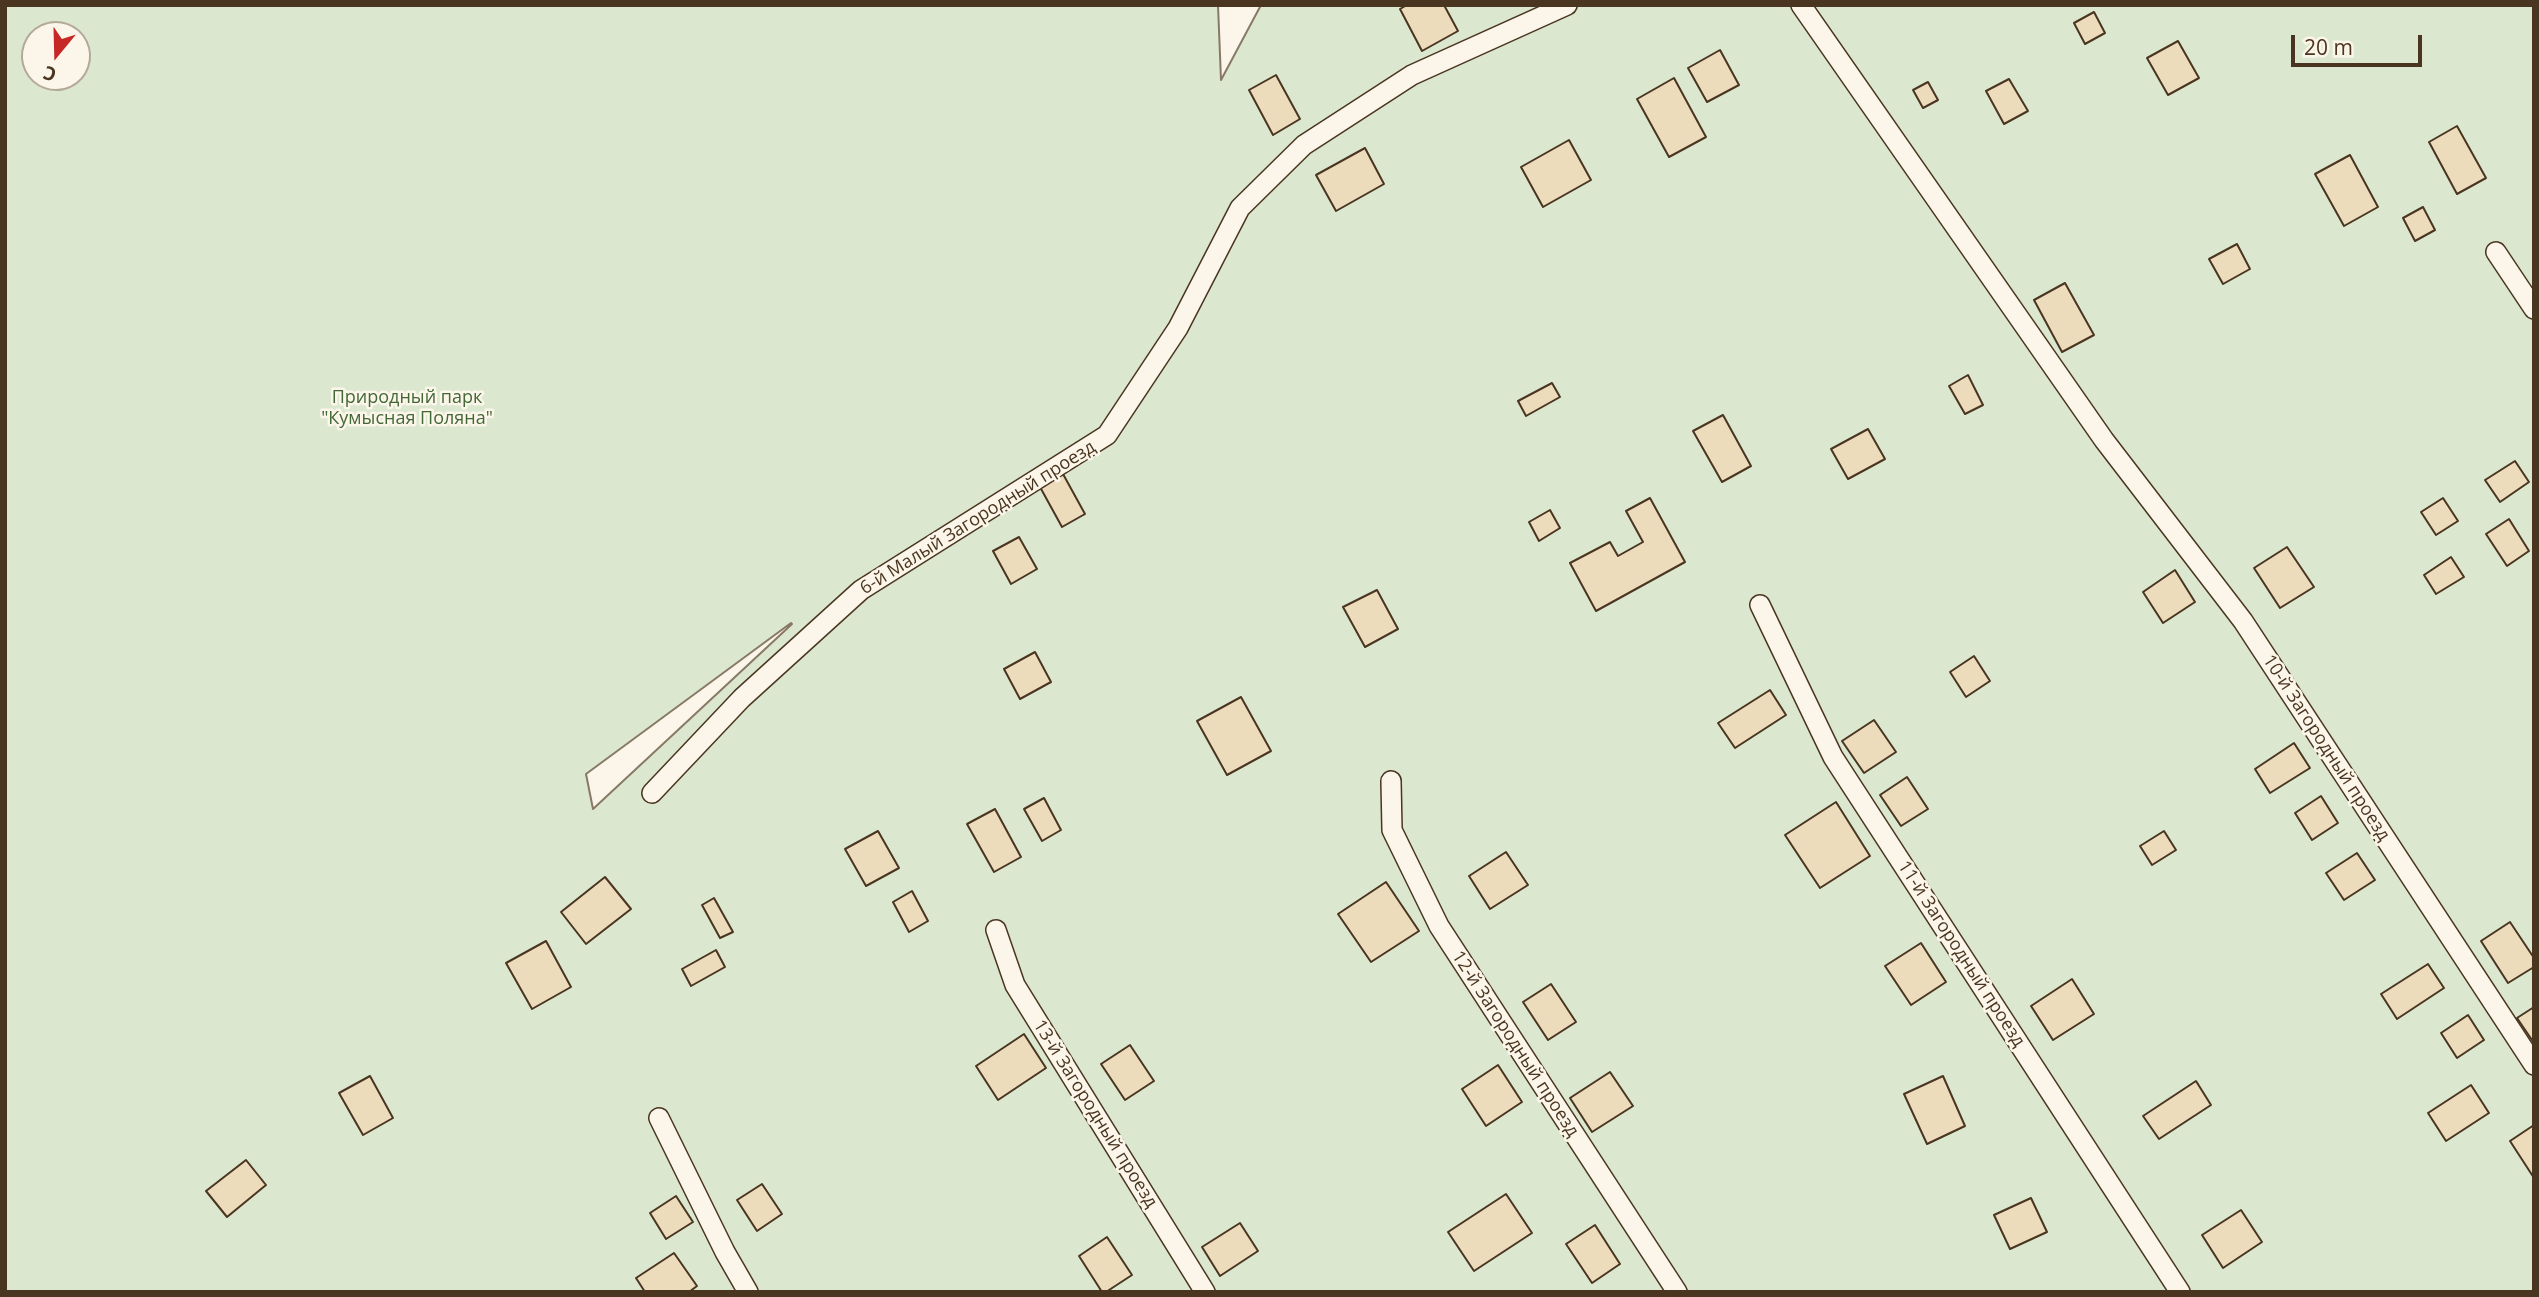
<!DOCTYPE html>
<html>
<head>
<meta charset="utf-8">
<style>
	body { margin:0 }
	#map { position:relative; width:2539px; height:1297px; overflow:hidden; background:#fbf6e9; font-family:"Open Sans",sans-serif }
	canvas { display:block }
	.frame { position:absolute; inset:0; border:7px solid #4a3520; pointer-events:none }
	.north { position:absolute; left:21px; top:21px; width:70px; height:70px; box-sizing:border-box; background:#fbf6e9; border:2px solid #b4a999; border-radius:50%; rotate:199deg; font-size:19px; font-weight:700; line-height:28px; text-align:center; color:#4a3520 }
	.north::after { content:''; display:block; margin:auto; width:24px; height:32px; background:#c62828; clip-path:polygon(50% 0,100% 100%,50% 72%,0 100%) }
	.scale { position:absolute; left:2291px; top:35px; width:131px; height:32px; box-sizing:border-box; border:4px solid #4a3520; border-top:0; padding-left:9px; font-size:21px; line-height:24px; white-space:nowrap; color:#4a3520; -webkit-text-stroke:5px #fbf6e9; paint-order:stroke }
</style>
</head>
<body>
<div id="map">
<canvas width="2539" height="1297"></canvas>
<div class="frame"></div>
<div class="north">С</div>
<div class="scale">20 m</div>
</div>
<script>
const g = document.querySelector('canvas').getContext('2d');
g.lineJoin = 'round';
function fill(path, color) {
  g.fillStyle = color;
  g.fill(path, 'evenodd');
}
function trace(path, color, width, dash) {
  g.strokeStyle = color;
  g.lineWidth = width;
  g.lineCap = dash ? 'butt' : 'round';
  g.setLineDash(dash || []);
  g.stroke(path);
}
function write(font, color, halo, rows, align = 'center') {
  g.font = font + ' "Open Sans",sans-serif';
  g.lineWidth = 5;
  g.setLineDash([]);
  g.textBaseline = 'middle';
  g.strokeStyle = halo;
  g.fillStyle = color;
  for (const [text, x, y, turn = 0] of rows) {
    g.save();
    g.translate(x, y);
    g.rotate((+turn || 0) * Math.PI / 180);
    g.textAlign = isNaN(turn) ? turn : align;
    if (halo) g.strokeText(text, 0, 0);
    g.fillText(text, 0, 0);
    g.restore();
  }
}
const green = new Path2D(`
	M 5,5 L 1218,5 L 1221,80 L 1261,5 L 2534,5 L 2534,1292 L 5,1292 ZM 35,35 L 77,35 L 77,77 L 35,77 ZM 791,623 L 792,624 L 593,809 L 586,774 Z`);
fill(green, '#dce7d0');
trace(green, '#887966', 2);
const building = new Path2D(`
	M 1407,5 L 1444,5 L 1458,31 L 1422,51 L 1400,9 Z
	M 2094,12 L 2105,33 L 2085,44 L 2074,23 Z
	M 2178,41 L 2199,78 L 2168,95 L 2147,58 Z
	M 1720,50 L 1739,85 L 1707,102 L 1688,68 Z
	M 1276,75 L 1300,119 L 1273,135 L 1249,90 Z
	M 1674,78 L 1706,137 L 1669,157 L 1637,99 Z
	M 2009,79 L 2028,111 L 2004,124 L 1986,91 Z
	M 1928,82 L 1938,100 L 1923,108 L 1913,90 Z
	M 2457,126 L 2486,178 L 2457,194 L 2429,142 Z
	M 1569,140 L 1591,180 L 1543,207 L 1521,167 Z
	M 1365,148 L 1384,184 L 1336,211 L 1316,175 Z
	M 2350,155 L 2378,207 L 2344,226 L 2315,174 Z
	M 2423,207 L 2435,230 L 2415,241 L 2403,218 Z
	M 2237,244 L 2250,269 L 2223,284 L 2209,259 Z
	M 2065,283 L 2094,335 L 2062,352 L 2034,300 Z
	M 1968,375 L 1983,405 L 1965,414 L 1949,386 Z
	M 1552,383 L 1560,397 L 1526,416 L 1518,401 Z
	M 1723,415 L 1751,466 L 1722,482 L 1693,431 Z
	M 1868,429 L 1885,459 L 1848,479 L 1831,449 Z
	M 2515,461 L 2529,482 L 2500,502 L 2485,480 Z
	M 1063,474 L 1085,514 L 1062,527 L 1040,487 Z
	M 1650,498 L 1685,562 L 1596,611 L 1570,563 L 1610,542 L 1618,556 L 1643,542 L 1626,511 Z
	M 2443,498 L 2458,521 L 2436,535 L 2421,512 Z
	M 1550,510 L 1560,528 L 1539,541 L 1529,522 Z
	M 2509,519 L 2529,551 L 2507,566 L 2486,534 Z
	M 1019,537 L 1037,569 L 1011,584 L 993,551 Z
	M 2287,547 L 2314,587 L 2280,608 L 2254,568 Z
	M 2451,557 L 2464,577 L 2436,594 L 2424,575 Z
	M 2175,570 L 2195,602 L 2163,623 L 2143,592 Z
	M 1377,590 L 1398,629 L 1365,647 L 1343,607 Z
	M 1035,652 L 1051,682 L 1020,699 L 1004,669 Z
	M 1974,656 L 1990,681 L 1966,697 L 1950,672 Z
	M 1770,690 L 1786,715 L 1735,748 L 1718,723 Z
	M 1241,697 L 1271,751 L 1227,775 L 1197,721 Z
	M 1874,720 L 1896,752 L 1864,773 L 1842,741 Z
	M 2294,743 L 2310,768 L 2270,793 L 2255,769 Z
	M 1907,777 L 1928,809 L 1901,826 L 1880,795 Z
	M 2321,796 L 2338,823 L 2312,840 L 2295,813 Z
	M 1044,798 L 1061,830 L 1042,841 L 1024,809 Z
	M 1836,802 L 1870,856 L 1820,888 L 1785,835 Z
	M 995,809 L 1021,857 L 994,872 L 967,824 Z
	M 878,831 L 899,868 L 866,886 L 845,849 Z
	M 2164,831 L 2176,850 L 2152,865 L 2140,846 Z
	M 1506,852 L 1528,885 L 1490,909 L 1469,876 Z
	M 2357,853 L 2375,880 L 2344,900 L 2326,873 Z
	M 605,877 L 631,909 L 586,944 L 561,912 Z
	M 1386,882 L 1419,931 L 1371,962 L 1338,914 Z
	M 912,891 L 928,921 L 909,932 L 893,902 Z
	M 714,898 L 733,932 L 720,938 L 702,905 Z
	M 2510,922 L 2534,958 L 2534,967 L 2508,983 L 2481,941 Z
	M 546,941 L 571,987 L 532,1009 L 506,963 Z
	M 1921,943 L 1946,982 L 1911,1005 L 1885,966 Z
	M 716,950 L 725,967 L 691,986 L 682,969 Z
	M 2428,964 L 2444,988 L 2397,1019 L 2381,994 Z
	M 2072,979 L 2094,1014 L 2053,1040 L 2031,1006 Z
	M 1551,984 L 1576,1022 L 1548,1040 L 1523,1002 Z
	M 2534,1007 L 2534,1043 L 2517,1018 Z
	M 2468,1015 L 2484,1040 L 2457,1058 L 2441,1033 Z
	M 1024,1034 L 1046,1068 L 998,1100 L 976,1066 Z
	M 1130,1045 L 1154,1081 L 1125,1100 L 1101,1064 Z
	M 1498,1065 L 1522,1102 L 1486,1126 L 1462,1089 Z
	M 1610,1072 L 1633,1106 L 1592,1132 L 1570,1098 Z
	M 370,1076 L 393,1118 L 363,1135 L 339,1093 Z
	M 1943,1076 L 1965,1126 L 1927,1144 L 1904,1094 Z
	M 2196,1081 L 2211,1105 L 2159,1139 L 2143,1116 Z
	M 2471,1085 L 2489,1113 L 2446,1141 L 2428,1113 Z
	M 2534,1125 L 2534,1178 L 2510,1141 Z
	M 246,1160 L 266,1185 L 227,1217 L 206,1191 Z
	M 762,1184 L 782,1214 L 757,1231 L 737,1200 Z
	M 1506,1194 L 1532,1233 L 1474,1271 L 1448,1232 Z
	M 676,1196 L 693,1222 L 666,1239 L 650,1213 Z
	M 2031,1198 L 2047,1232 L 2010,1249 L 1994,1215 Z
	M 2241,1210 L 2262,1242 L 2223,1268 L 2202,1235 Z
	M 1240,1223 L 1258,1251 L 1220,1276 L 1202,1247 Z
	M 1595,1225 L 1620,1264 L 1592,1283 L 1566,1244 Z
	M 1107,1237 L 1132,1275 L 1106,1292 L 1102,1292 L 1079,1256 Z
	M 674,1253 L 697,1286 L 689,1292 L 645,1292 L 636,1278 Z`);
fill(building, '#ecdcbc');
trace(building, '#4a3520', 2);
const lane = new Path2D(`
	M 1801,5 L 2104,440 L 2243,621 L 2534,1065
	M 2496,252 L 2534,309
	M 1760,605 L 1833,757 L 2180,1292
	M 1391,781 L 1392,830 L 1439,926 L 1677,1292
	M 652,793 L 742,698 L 861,590 L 1107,435 L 1178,328 L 1240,208 L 1304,145 L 1412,75 L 1567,5
	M 996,930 L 1015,985 L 1205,1292
	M 659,1118 L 725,1252 L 748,1292`);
trace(lane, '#4a3520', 22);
trace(lane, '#fbf6e9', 19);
write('18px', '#436837', '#fbf6e9', [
	["Природный парк",407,398],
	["\"Кумысная Поляна\"",407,419]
]);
write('18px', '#4a3520', '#fbf6e9', [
	["6-й Малый Загородный проезд",978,518,-32],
	["10-й Загородный проезд",2326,748,57],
	["11-й Загородный проезд",1961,954,57],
	["12-й Загородный проезд",1515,1044,57],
	["13-й Загородный проезд",1095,1114,58]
]);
</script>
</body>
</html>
